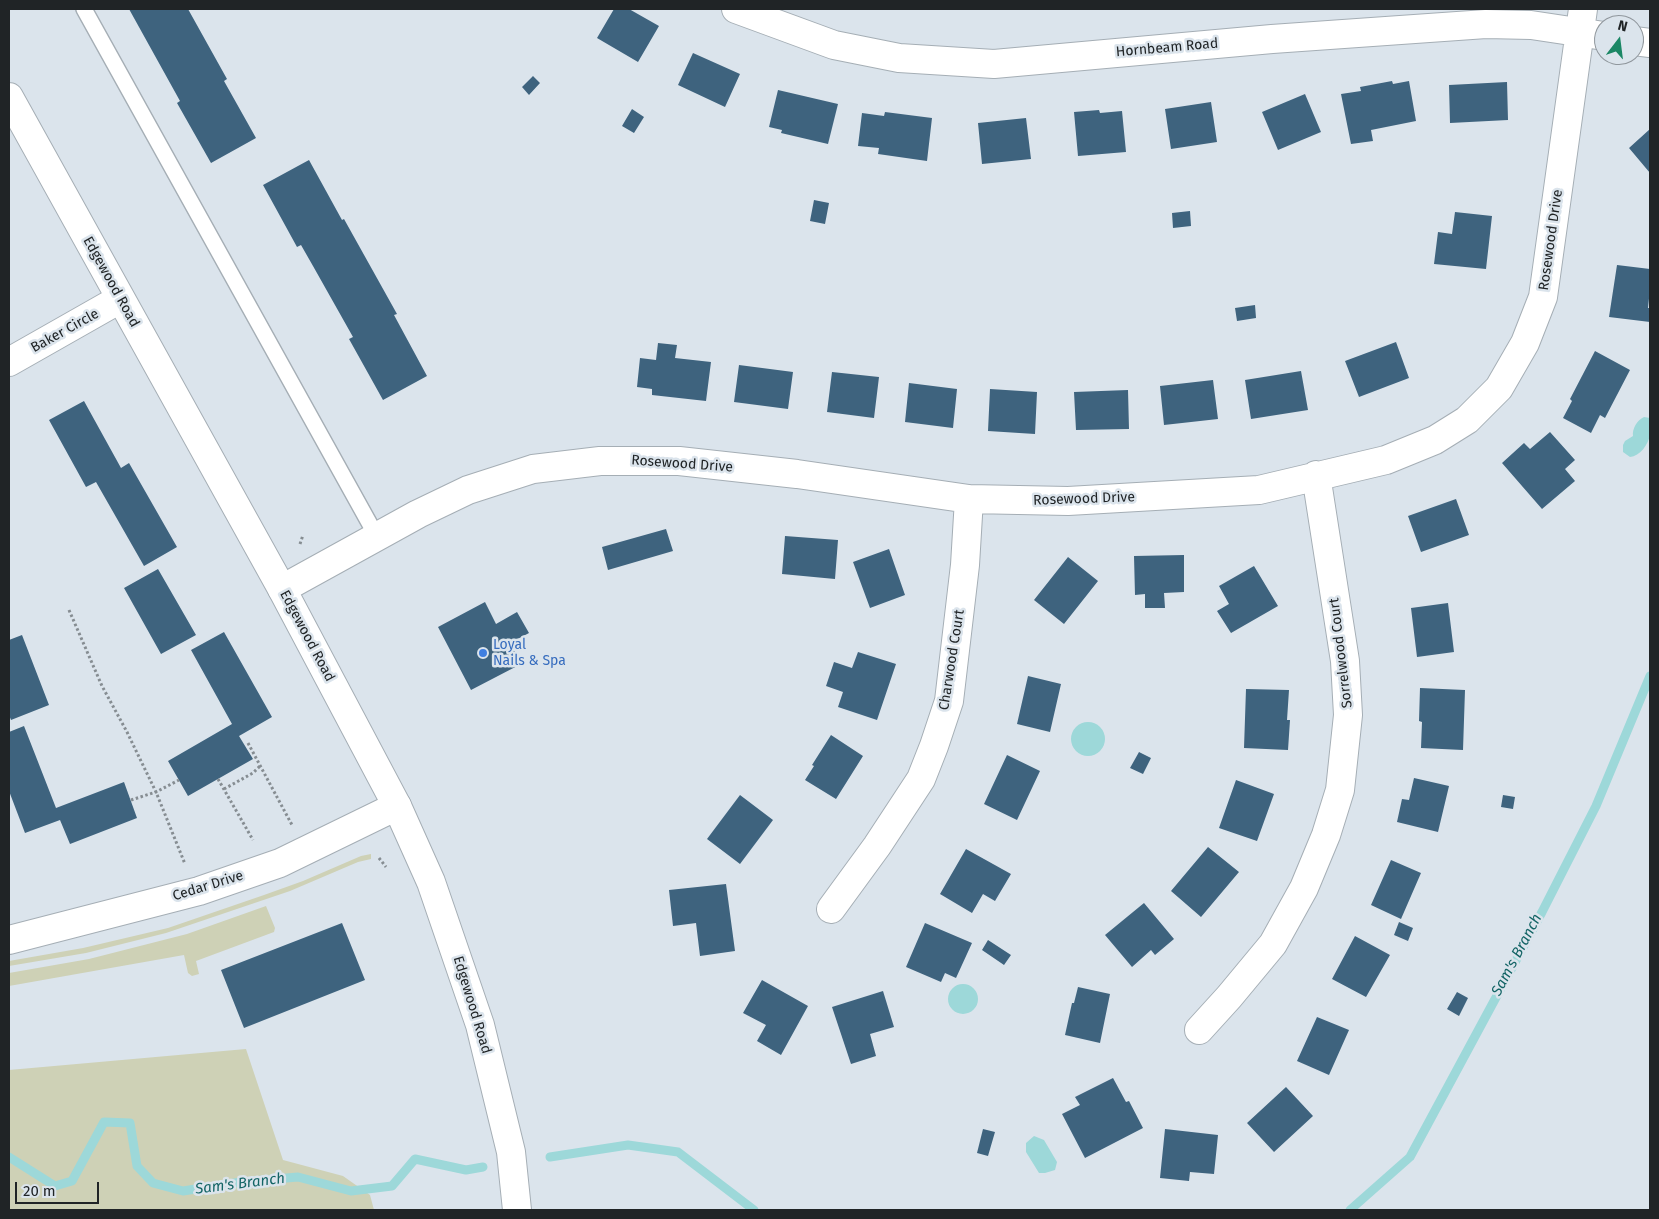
<!DOCTYPE html>
<html>
<head>
<meta charset="utf-8">
<style>
	body { margin:0 }
	#map { position:relative; width:1659px; height:1219px; overflow:hidden; background:#dbe4ec; font-family:"Fira Sans",sans-serif }
	canvas { display:block }
	.frame { position:absolute; inset:0; border:10px solid #202426; pointer-events:none }
	.north { position:absolute; left:1594px; top:15px; width:50px; height:50px; box-sizing:border-box; background:#dbe4ec; border:1px solid #90979d; border-radius:50%; rotate:15deg; font-size:14px; font-weight:700; line-height:20px; text-align:center; color:#202426 }
	.north::after { content:''; display:block; margin:auto; width:18px; height:22px; background:#1b8765; clip-path:polygon(50% 0,100% 100%,50% 72%,0 100%) }
	.scale { position:absolute; left:15px; top:1182px; width:84px; height:22px; box-sizing:border-box; border:2px solid #202426; border-top:0; padding-left:6px; font-size:15px; line-height:18px; white-space:nowrap; color:#202426; -webkit-text-stroke:4px #dbe4ec; paint-order:stroke }
</style>
</head>
<body>
<div id="map">
<canvas width="1659" height="1219"></canvas>
<div class="frame"></div>
<div class="north">N</div>
<div class="scale">20 m</div>
</div>
<script>
const g = document.querySelector('canvas').getContext('2d');
g.lineJoin = 'round';
function fill(path, color) {
  g.fillStyle = color;
  g.fill(path, 'evenodd');
}
function trace(path, color, width, dash) {
  g.strokeStyle = color;
  g.lineWidth = width;
  g.lineCap = dash ? 'butt' : 'round';
  g.setLineDash(dash || []);
  g.stroke(path);
}
function write(font, color, halo, rows, align = 'center') {
  g.font = font + ' "Fira Sans",sans-serif';
  g.lineWidth = 5;
  g.setLineDash([]);
  g.textBaseline = 'middle';
  g.strokeStyle = halo;
  g.fillStyle = color;
  for (const [text, x, y, turn = 0] of rows) {
    g.save();
    g.translate(x, y);
    g.rotate((+turn || 0) * Math.PI / 180);
    g.textAlign = isNaN(turn) ? turn : align;
    if (halo) g.strokeText(text, 0, 0);
    g.fillText(text, 0, 0);
    g.restore();
  }
}
fill(new Path2D(`
	M 371,854 L 371,859 L 358,862 L 290,891 L 166,933 L 86,953 L 9,966 L 9,961 L 83,948 L 168,928 L 264,895 L 303,881 L 361,856 Z
	M 266,906 L 275,928 L 274,932 L 196,961 L 199,974 L 192,976 L 188,973 L 184,955 L 9,986 L 9,973 L 89,959 L 187,934 Z
	M 246,1049 L 283,1160 L 343,1176 L 370,1195 L 374,1210 L 9,1210 L 9,1070 Z`), '#ced1b6');
fill(new Path2D(`
	M 1644,417 L 1650,418 C 1650,423 1651,429 1650,435 C 1648,445 1640,456 1630,457 L 1623,452 L 1623,445 L 1625,441 L 1633,436 C 1632,429 1637,420 1644,417 Z
	M1071 739a17 17 0 1 1 34 0a17 17 0 1 1-34 0Z
	M948 999a15 15 0 1 1 30 0a15 15 0 1 1-30 0Z
	M 1034,1136 L 1044,1140 L 1057,1162 L 1055,1170 L 1045,1173 L 1039,1173 L 1026,1152 L 1026,1143 Z`), '#9dd8d9');
trace(new Path2D(`
	M 9,1157 L 55,1186 L 72,1181 L 104,1122 L 130,1123 L 137,1166 L 153,1183 L 183,1191 L 241,1182 L 298,1177 L 351,1191 L 392,1186 L 415,1159 L 466,1170 L 483,1167
	M 550,1157 L 628,1145 L 678,1152 L 754,1210
	M 1350,1210 L 1410,1157 L 1542,912 L 1596,806 L 1650,676`), '#9dd8d9', 9);
fill(new Path2D(`
	M 129,9 L 188,9 L 227,79 L 224,81 L 256,138 L 211,163 L 177,103 L 180,101 Z
	M 614,9 L 629,9 L 659,26 L 638,62 L 597,38 Z
	M 693,53 L 740,74 L 725,107 L 678,85 Z
	M 533,76 L 540,83 L 529,95 L 522,87 Z
	M 1392,81 L 1393,84 L 1409,81 L 1416,121 L 1371,130 L 1373,141 L 1351,144 L 1341,94 L 1361,91 L 1360,87 Z
	M 1507,82 L 1508,120 L 1450,123 L 1449,85 Z
	M 778,90 L 838,104 L 828,144 L 781,133 L 782,130 L 769,127 Z
	M 1305,94 L 1321,132 L 1278,150 L 1262,112 Z
	M 1211,102 L 1217,142 L 1171,149 L 1165,109 Z
	M 632,109 L 644,117 L 634,133 L 622,126 Z
	M 1099,110 L 1100,113 L 1122,111 L 1126,152 L 1078,156 L 1074,112 Z
	M 885,112 L 932,118 L 927,161 L 878,154 L 879,148 L 858,146 L 862,113 L 884,116 Z
	M 1026,118 L 1031,159 L 982,164 L 978,123 Z
	M 1650,129 L 1650,173 L 1629,148 Z
	M 309,160 L 342,220 L 344,219 L 397,314 L 394,315 L 427,376 L 383,400 L 349,339 L 353,337 L 313,266 L 301,245 L 297,247 L 263,185 Z
	M 814,200 L 829,203 L 825,224 L 810,221 Z
	M 1190,211 L 1191,226 L 1173,228 L 1172,213 Z
	M 1455,212 L 1492,216 L 1486,269 L 1434,264 L 1438,232 L 1452,234 Z
	M 1617,265 L 1650,269 L 1650,289 L 1648,308 L 1650,308 L 1650,322 L 1609,317 Z
	M 1255,305 L 1256,318 L 1237,321 L 1235,308 Z
	M 1396,342 L 1409,378 L 1359,397 L 1345,361 Z
	M 658,343 L 677,345 L 675,358 L 711,362 L 706,401 L 652,395 L 652,389 L 637,387 L 640,358 L 656,360 Z
	M 1595,351 L 1630,370 L 1605,418 L 1600,415 L 1591,433 L 1563,418 L 1572,401 L 1570,399 Z
	M 739,365 L 793,372 L 788,409 L 734,402 Z
	M 1301,371 L 1308,410 L 1251,419 L 1245,380 Z
	M 832,372 L 879,377 L 874,418 L 827,412 Z
	M 1213,380 L 1218,419 L 1164,425 L 1160,386 Z
	M 909,383 L 957,389 L 953,428 L 905,422 Z
	M 990,389 L 1037,392 L 1035,434 L 988,431 Z
	M 1128,390 L 1129,429 L 1076,430 L 1074,392 Z
	M 84,401 L 121,468 L 129,463 L 177,547 L 144,566 L 96,482 L 86,487 L 49,420 Z
	M 1550,432 L 1575,460 L 1565,469 L 1575,481 L 1542,509 L 1502,463 L 1524,443 L 1530,449 Z
	M 1456,499 L 1469,535 L 1421,552 L 1408,516 Z
	M 666,529 L 673,551 L 608,570 L 602,547 Z
	M 785,536 L 838,540 L 835,579 L 782,574 Z
	M 889,549 L 905,595 L 870,608 L 853,562 Z
	M 1184,555 L 1184,592 L 1164,593 L 1165,608 L 1145,608 L 1145,594 L 1135,595 L 1134,556 Z
	M 1068,557 L 1098,581 L 1064,624 L 1034,600 Z
	M 1254,566 L 1278,606 L 1231,633 L 1217,611 L 1229,604 L 1219,586 Z
	M 158,569 L 196,635 L 161,654 L 124,588 Z
	M 485,602 L 496,624 L 517,612 L 529,633 L 510,643 L 521,664 L 471,690 L 438,627 Z
	M 1448,603 L 1454,652 L 1417,657 L 1411,608 Z
	M 224,632 L 272,717 L 239,736 L 253,759 L 188,796 L 168,761 L 232,724 L 191,650 Z
	M 22,635 L 49,705 L 11,720 L 9,715 L 9,640 Z
	M 858,652 L 896,664 L 877,720 L 838,707 L 843,692 L 826,686 L 834,662 L 852,668 Z
	M 1028,676 L 1061,684 L 1050,732 L 1017,724 Z
	M 1420,688 L 1465,690 L 1463,750 L 1421,748 L 1422,722 L 1419,721 Z
	M 1246,689 L 1289,690 L 1287,720 L 1290,720 L 1288,750 L 1244,748 Z
	M 24,726 L 56,808 L 124,782 L 137,818 L 70,844 L 60,820 L 25,833 L 9,791 L 9,732 Z
	M 831,735 L 863,756 L 836,799 L 805,780 L 814,766 L 812,765 Z
	M 1139,752 L 1151,758 L 1143,774 L 1130,768 Z
	M 1007,755 L 1040,771 L 1017,820 L 984,804 Z
	M 1414,778 L 1449,786 L 1438,832 L 1397,822 L 1402,799 L 1409,800 Z
	M 1236,780 L 1274,794 L 1257,841 L 1219,828 Z
	M 740,795 L 773,820 L 740,864 L 707,839 Z
	M 1503,795 L 1515,797 L 1513,809 L 1501,807 Z
	M 1208,847 L 1239,872 L 1201,917 L 1171,891 Z
	M 966,849 L 1011,874 L 995,901 L 983,894 L 972,913 L 940,894 Z
	M 1391,860 L 1421,873 L 1401,919 L 1371,905 Z
	M 726,884 L 735,951 L 700,956 L 696,923 L 673,926 L 669,890 Z
	M 1144,903 L 1174,939 L 1155,955 L 1151,950 L 1132,967 L 1105,935 Z
	M 1399,922 L 1413,928 L 1408,941 L 1394,935 Z
	M 342,923 L 365,980 L 244,1028 L 221,970 Z
	M 925,923 L 972,943 L 956,978 L 945,973 L 941,982 L 906,967 Z
	M 1355,936 L 1390,955 L 1366,997 L 1332,979 Z
	M 988,940 L 1011,955 L 1004,965 L 982,950 Z
	M 762,980 L 808,1006 L 781,1055 L 757,1041 L 766,1025 L 743,1013 Z
	M 1078,987 L 1110,994 L 1100,1043 L 1065,1035 L 1072,1003 L 1074,1003 Z
	M 883,991 L 894,1027 L 870,1034 L 876,1056 L 851,1064 L 832,1007 Z
	M 1457,992 L 1468,998 L 1459,1016 L 1447,1009 Z
	M 1317,1017 L 1349,1030 L 1329,1075 L 1297,1061 Z
	M 1113,1078 L 1126,1102 L 1129,1101 L 1143,1128 L 1085,1158 L 1062,1114 L 1080,1105 L 1075,1097 Z
	M 1286,1087 L 1313,1116 L 1274,1152 L 1247,1123 Z
	M 983,1129 L 995,1132 L 988,1156 L 977,1153 Z
	M 1165,1129 L 1218,1135 L 1214,1174 L 1190,1172 L 1189,1181 L 1160,1178 Z`), '#3e637e');
const lane = new Path2D(`
	M 84,9 L 377,537`);
const street = new Path2D(`
	M 736,9 L 834,45 L 899,58 L 994,64 L 1272,39 L 1486,24 L 1531,25 L 1604,36
	M 1634,41 L 1650,43
	M 9,362 L 120,299
	M 282,589 L 418,514 L 468,490 L 533,469 L 600,461 L 679,461 L 797,474 L 969,499 L 1068,501 L 1259,490 L 1386,460 L 1435,440 L 1467,420 L 1499,388 L 1525,343 L 1543,297 L 1583,9
	M 831,909 L 877,846 L 921,779 L 934,746 L 949,701 L 965,565 L 969,499
	M 9,940 L 199,891 L 280,863 L 397,806
	M 1199,1030 L 1229,997 L 1273,944 L 1304,888 L 1326,835 L 1340,790 L 1348,715 L 1345,661 L 1316,475`);
const secondary = new Path2D(`
	M 9,97 L 282,589 L 397,806 L 431,882 L 480,1025 L 511,1152 L 517,1210`);
trace(lane, '#a5aeb5', 18);
trace(street, '#a5aeb5', 30);
trace(secondary, '#a5aeb5', 30);
trace(new Path2D(`
	M 300,544 L 303,535
	M 69,610 L 102,686 L 127,732 L 156,792 L 185,864
	M 248,743 L 292,825
	M 218,779 L 253,840
	M 224,789 L 253,773 L 260,766
	M 131,800 L 156,792 L 179,780
	M 379,858 L 386,867`), '#868d92', 3, [2.5, 2.5]);
trace(lane, '#fff', 15);
trace(street, '#fff', 28);
trace(secondary, '#fff', 28);
for (const [x, y, r, color] of [
	[483,653,5,"#3f7fe0"]
]) {
  const dot = new Path2D();
  dot.arc(x, y, r, 0, 2 * Math.PI);
  g.fillStyle = color;
  g.fill(dot);
  trace(dot, '#dbe4ec', 2);
}
write('14px', '#202426', '#dbe4ec', [
	["Hornbeam Road",1167,48,-5],
	["Rosewood Drive",1551,240,-82],
	["Edgewood Road",111,282,61],
	["Baker Circle",65,331,-29],
	["Rosewood Drive",682,464,4],
	["Rosewood Drive",1084,499,-2],
	["Edgewood Road",307,636,62],
	["Sorrelwood Court",1341,653,-97],
	["Charwood Court",952,660,-81],
	["Cedar Drive",208,886,-17],
	["Edgewood Road",472,1005,73]
]);
write('14px', '#366cbe', '#dbe4ec', [
	["Loyal",493,645],
	["Nails & Spa",493,661]
], 'left');
write('italic 15px', '#136465', '#dbe4ec', [
	["Sam's Branch",1517,955,-62],
	["Sam's Branch",240,1184,-7]
]);
</script>
</body>
</html>
